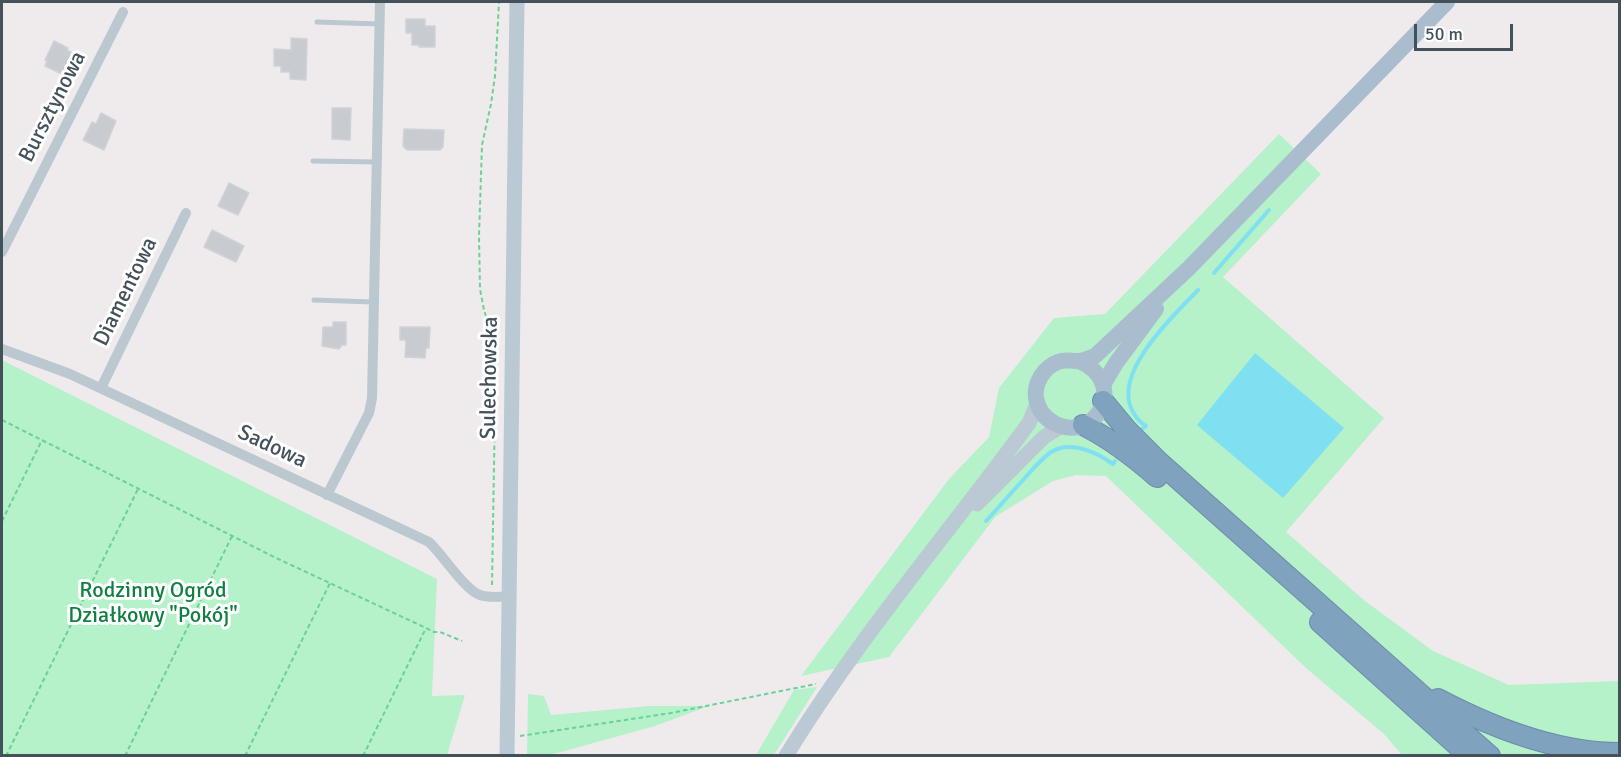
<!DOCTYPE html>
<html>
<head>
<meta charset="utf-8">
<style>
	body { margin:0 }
	#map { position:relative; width:1621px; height:757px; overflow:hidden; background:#efebec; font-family:Signika,sans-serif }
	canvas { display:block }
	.frame { position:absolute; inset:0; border:3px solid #43515a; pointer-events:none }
	.scale { position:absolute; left:1414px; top:24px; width:99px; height:27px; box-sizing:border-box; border:3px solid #43515a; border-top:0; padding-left:8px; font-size:18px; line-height:21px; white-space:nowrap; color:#43515a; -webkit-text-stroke:4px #fff; paint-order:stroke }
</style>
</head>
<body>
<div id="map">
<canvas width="1621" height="757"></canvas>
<div class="frame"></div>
<div class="scale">50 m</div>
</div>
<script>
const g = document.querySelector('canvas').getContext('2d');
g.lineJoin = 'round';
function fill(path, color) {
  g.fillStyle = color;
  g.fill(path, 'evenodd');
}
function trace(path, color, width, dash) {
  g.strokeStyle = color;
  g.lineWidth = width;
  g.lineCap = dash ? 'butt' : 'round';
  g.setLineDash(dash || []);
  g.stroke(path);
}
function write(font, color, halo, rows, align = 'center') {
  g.font = font + ' Signika,sans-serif';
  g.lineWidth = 6;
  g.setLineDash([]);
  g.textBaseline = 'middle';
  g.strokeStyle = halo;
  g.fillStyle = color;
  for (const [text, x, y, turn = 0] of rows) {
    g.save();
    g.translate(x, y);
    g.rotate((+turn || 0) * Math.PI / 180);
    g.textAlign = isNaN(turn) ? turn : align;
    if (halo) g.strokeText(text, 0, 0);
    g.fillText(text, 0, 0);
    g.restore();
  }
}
fill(new Path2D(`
	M 1279,134 L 1321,174 L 1223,277 L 1384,418 L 1286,532 L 1365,601 L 1433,651 L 1509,685 L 1619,681 L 1619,755 L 1402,755 L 1384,734 L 1306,668 L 1106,476 L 1076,475 L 1053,481 L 995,517 L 889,657 L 801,676 L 949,479 L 989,437 L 999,388 L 1054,318 L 1105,314 Z
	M 2,360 L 437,579 L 432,696 L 465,695 L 447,755 L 2,755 Z
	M 817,687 L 774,755 L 756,755 L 794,690 Z
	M 528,694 L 544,696 L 551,715 L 649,706 L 709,706 L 655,726 L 550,755 L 527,755 Z`), '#b5f1c9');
fill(new Path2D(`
	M 1255,353 L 1344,428 L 1283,498 L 1197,425 Z`), '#7fe0f1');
trace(new Path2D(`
	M 1214,273 L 1269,210
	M 1142,429 L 1146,426 C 1139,422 1134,415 1131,408 C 1115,370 1174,315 1198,290
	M 986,521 C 999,507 1011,493 1024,479 C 1032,470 1041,459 1051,452 C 1071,440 1096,452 1113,464 L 1115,461`), '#7fe0f1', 4);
const building = new Path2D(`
	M 406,19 L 425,19 L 425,26 L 435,26 L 435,47 L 419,47 L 419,45 L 412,45 L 412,33 L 406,33 Z
	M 291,38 L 307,39 L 306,80 L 290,79 L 290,72 L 281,72 L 281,66 L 274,66 L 274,49 L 291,50 Z
	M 54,41 L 68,48 L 67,50 L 74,54 L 64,75 L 45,66 L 47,61 L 45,60 Z
	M 332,108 L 351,108 L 350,140 L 332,139 Z
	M 101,113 L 116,121 L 104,150 L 83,140 L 92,122 L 96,124 Z
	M 404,129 L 444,130 L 443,147 L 440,150 L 407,150 L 403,146 Z
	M 229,183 L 249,193 L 238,215 L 218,206 Z
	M 212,230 L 244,246 L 236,262 L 204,247 Z
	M 333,322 L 346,322 L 346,345 L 342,345 L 339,349 L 322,346 L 323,327 L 333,327 Z
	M 400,327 L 430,327 L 429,348 L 426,348 L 425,358 L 405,357 L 406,340 L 400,340 Z`);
fill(building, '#c8ccd1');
trace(building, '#cfd2d8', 1.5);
const highway = new Path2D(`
	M 1103,401 L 1127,430 L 1159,462 L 1490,756
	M 1083,425 C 1111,439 1133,456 1157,477
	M 1320,622 L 1469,756
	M 1438,699 C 1493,728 1556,753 1620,753`);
trace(highway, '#6b8dab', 22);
trace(new Path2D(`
	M 2,420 L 274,557 L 426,628 L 434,632 L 440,632 L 462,641
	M 2,521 L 42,440
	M 492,585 L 496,347 L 484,310 L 480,289 L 479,236 L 482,145 L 491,104 L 495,76 L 499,2
	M 520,736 L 671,713 L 816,684
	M 6,756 L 138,489
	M 125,756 L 232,536
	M 245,756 L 330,583
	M 363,756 L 426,628`), '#6bd199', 2, [4.5, 3]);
trace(new Path2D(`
	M 317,22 L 380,24
	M 313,161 L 377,162
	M 314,300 L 373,302`), '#bbc8d0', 5);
trace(new Path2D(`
	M 2,252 L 123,12
	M 2,349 L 70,374 L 429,542 C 443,555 465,590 480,595 C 489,598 500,597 509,596
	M 101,388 L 186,213
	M 327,495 L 369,413 L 372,398 L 380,2`), '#bbc8d0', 10);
trace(new Path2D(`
	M 977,504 L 1044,437 L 1060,427
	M 507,756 L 517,2
	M 786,756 C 858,638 948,534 1029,423 L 1037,404`), '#bbc9d4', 15);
trace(new Path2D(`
	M 1079,361 C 1130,383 1095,445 1054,423 C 1044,418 1038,409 1036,398 C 1034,383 1044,367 1058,362 C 1065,359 1070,361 1077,361 C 1083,361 1089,358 1095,356 L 1189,268 L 1447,2
	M 1103,385 L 1116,363 L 1156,309`), '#a9bdce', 16);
trace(highway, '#7fa2bf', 20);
write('22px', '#43515a', '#fff', [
	["Bursztynowa",53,107,-63],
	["Diamentowa",126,292,-64],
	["Sulechowska",490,378,-89],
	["Sadowa",272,447,25]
]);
write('22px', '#107f41', '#fff', [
	["Rodzinny Ogród",153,591],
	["Działkowy \"Pokój\"",153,616]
]);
</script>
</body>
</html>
